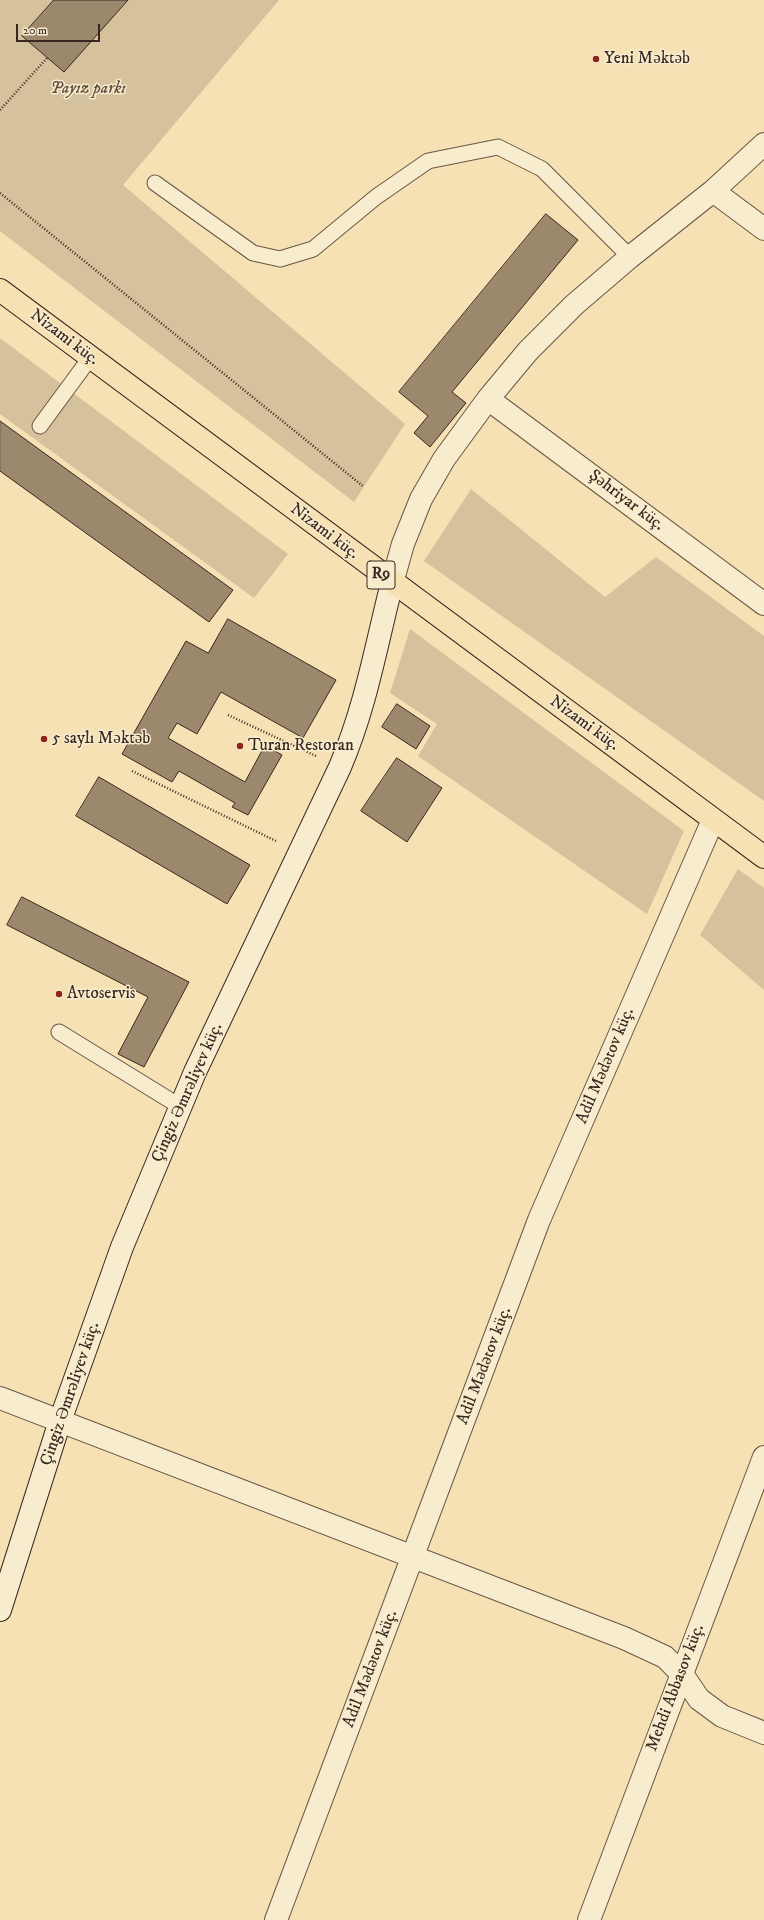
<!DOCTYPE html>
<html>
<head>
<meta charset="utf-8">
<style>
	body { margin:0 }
	#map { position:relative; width:764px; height:1920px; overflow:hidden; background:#f5e1b4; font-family:"IM FELL DW Pica",serif }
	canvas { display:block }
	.scale { position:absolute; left:16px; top:24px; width:84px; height:18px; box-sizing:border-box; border:2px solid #3a2720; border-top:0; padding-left:5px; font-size:12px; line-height:14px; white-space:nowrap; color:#3a2720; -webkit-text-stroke:3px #f8ecce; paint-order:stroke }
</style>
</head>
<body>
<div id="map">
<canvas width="764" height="1920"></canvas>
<div class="scale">20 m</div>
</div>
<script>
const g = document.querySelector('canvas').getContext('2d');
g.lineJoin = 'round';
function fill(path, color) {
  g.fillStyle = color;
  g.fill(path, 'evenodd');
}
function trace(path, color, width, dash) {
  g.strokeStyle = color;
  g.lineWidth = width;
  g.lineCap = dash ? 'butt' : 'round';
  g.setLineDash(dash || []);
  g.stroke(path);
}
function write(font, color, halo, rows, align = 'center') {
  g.font = font + ' "IM FELL DW Pica",serif';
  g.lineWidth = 3;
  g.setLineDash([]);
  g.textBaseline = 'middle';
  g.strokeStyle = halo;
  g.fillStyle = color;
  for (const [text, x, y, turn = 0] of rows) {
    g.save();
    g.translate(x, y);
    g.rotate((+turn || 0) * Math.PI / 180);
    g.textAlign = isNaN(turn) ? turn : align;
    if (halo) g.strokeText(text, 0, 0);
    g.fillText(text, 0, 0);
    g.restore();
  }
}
fill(new Path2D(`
	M 0,0 L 279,0 L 123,185 L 405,424 L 354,502 L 0,231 Z
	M 0,338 L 288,554 L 254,598 L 0,414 Z
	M 471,489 L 605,597 L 656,557 L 764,636 L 764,801 L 424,561 Z
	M 410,629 L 684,831 L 647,914 L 418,756 L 437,724 L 390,693 Z
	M 738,869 L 764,888 L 764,990 L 700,935 Z`), '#d5c19b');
const building = new Path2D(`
	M 54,0 L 128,0 L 64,72 L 22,36 Z
	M 546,214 L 578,240 L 452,392 L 466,403 L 430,447 L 414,433 L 428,416 L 399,392 Z
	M 0,421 L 233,590 L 209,622 L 0,471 Z
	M 228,619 L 336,680 L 303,738 L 221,692 L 197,734 L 177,723 L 168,738 L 245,782 L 265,745 L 282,755 L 248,815 L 232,807 L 235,803 L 179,771 L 172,782 L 122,754 L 186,641 L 208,653 Z
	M 397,704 L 430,726 L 416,749 L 382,727 Z
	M 397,758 L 442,788 L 407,842 L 361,811 Z
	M 99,777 L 250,865 L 227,904 L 76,816 Z
	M 22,897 L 189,982 L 144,1067 L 118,1054 L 148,997 L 7,925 Z`);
fill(building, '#9b886d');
trace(building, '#3a2720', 1);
const lane = new Path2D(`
	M 155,183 L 253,253 L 280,259 L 313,249 L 376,197 L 428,161 L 498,147 L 542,169 L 630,257
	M 40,426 L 90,358
	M 59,1032 L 181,1107`);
const street = new Path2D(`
	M 713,191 L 764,229
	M 488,399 L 764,604
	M 392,583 L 403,544 L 421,499 L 444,459 L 488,399 L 528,351 L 574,305 L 630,257 L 713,191 L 764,144
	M 0,1398 L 624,1638 L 665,1657 L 682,1674 L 699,1699 L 722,1716 L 764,1733
	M 276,1920 L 539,1220 L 713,820
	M 589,1920 L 764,1457`);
const secondary = new Path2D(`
	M 0,1610 L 60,1421 L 122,1247 L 195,1072 L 340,767 C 366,706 376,646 392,583`);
const highway = new Path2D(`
	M 0,290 L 764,857`);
trace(lane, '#695645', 17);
trace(street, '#695645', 24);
trace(secondary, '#3a2720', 24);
trace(highway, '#3a2720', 24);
trace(new Path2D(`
	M 0,110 L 47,58
	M 0,193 L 364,487
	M 228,715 L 316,756
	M 132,771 L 276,841`), '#3a2720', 2.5, [1, 2]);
trace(lane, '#f8ecce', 15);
trace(street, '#f8ecce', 22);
trace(secondary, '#f8ecce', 22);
trace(highway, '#f5e1b4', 22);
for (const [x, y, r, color] of [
	[596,59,4,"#8f2418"],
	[44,739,4,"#8f2418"],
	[240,746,4,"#8f2418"],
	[59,994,4,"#8f2418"]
]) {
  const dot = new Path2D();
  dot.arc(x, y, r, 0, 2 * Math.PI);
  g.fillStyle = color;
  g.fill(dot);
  trace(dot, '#f8ecce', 1.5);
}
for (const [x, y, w] of [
	[381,575,28]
]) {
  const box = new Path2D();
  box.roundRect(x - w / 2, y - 14, w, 28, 3);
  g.fillStyle = '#f8ecce';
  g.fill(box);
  trace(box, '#3a2720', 1);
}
write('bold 16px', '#3a2720', null, [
	["R9",381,575]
]);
write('17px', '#3a2720', '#f8ecce', [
	["Yeni Məktəb",604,59],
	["5 saylı Məktəb",52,739],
	["Turan Restoran",248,746],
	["Avtoservis",67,994]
], 'left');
write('italic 17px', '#614e3f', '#f8ecce', [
	["Payız parkı",88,89]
]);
write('17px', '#3a2720', '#f8ecce', [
	["Nizami küç.",64,338,37],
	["Şəhriyar küç.",626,501,37],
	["Nizami küç.",324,532,37],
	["Nizami küç.",584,724,36],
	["Adil Mədətov küç.",606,1066,-67],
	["Çingiz Əmrəliyev küç.",188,1093,-66],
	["Adil Mədətov küç.",485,1366,-69],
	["Çingiz Əmrəliyev küç.",71,1394,-71],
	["Adil Mədətov küç.",371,1669,-69],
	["Mehdi Abbasov küç.",676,1688,-69]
]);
</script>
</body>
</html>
